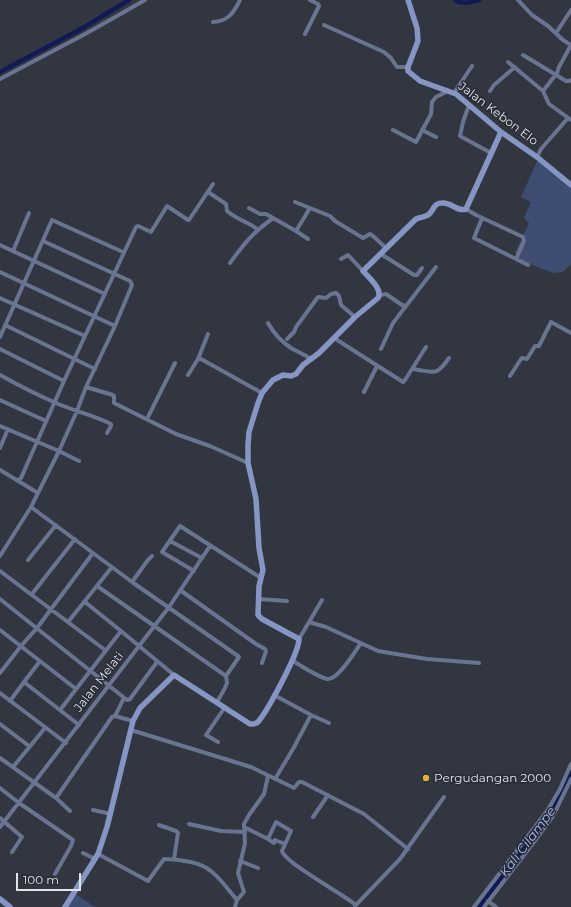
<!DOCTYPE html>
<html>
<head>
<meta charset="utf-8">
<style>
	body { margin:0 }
	#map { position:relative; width:571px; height:907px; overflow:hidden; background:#323641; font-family:Montserrat,sans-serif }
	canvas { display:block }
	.scale { position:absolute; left:16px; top:873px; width:65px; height:18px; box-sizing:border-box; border:2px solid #e1e4eb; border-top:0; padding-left:5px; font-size:12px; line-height:14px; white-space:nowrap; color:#e1e4eb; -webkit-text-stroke:3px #282c36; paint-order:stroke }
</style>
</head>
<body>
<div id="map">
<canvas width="571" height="907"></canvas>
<div class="scale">100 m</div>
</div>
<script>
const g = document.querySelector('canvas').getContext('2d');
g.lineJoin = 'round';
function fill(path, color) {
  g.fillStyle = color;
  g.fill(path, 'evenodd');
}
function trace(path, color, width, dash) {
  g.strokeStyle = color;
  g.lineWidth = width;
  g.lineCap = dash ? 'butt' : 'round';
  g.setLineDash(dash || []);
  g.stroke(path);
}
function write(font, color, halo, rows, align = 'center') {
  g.font = font + ' Montserrat,sans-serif';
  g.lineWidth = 3;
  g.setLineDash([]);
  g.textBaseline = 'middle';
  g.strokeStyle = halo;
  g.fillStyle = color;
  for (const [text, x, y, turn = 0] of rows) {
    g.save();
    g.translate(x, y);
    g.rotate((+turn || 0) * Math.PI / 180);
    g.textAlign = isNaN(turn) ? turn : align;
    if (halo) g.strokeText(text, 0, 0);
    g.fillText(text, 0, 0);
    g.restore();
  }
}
fill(new Path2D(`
	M 538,159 L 571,184 L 571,264 L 563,272 L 553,273 L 522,261 L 515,253 L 529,223 L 524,218 L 531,202 L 521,197 Z
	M 76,894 L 95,907 L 68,907 Z`), '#404d72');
trace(new Path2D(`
	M 455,0 C 461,5 471,2 479,0
	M 0,72 L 81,29 L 129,0
	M 479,907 L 552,813 L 571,773`), '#101b55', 4.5);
trace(new Path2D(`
	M 518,0 L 532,15 L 548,26 L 563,40 L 571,45
	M 213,22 C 228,21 233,14 240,0
	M 324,25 L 384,52 L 391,58 L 397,67 L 408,67
	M 556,33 L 571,10
	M 305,34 L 319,6 L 318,4 L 310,0
	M 571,45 L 559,67 L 557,73 L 543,91 L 549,104 L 571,120
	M 523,55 L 566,81 L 569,81 L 571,80
	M 508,62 L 543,91
	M 0,79 L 87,33 L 145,0
	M 490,91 L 494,85 L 515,67
	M 454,93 L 472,66
	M 469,105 L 463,122 L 460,136 L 491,153
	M 393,130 L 416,142 L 431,114 L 432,102 L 436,97 L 448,91
	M 422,130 L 436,137
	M 537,157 L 541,149 L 568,118
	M 208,192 L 226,204 L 227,211 C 236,219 248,222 257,229
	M 295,202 L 330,216 L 335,221 L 363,238 L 370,234 L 373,236 L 386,248
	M 249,208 L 260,214 L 266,214 L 296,231 L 310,208
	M 466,209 L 476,215 L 523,237 L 524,241 L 516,259
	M 482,218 L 474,238 L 528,265
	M 296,231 L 308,239
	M 0,245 L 105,294
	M 13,251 L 29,213
	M 381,254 L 414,275 L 417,275 L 422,268
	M 341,259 L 348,255 L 363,271
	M 230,263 C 244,244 252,233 272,219
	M 0,272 L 115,326
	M 380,295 L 386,294 L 402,305 L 406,306 L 436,267
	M 0,298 L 85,336
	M 268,323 C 273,332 282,342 291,348 C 298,352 304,354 311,359
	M 5,325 L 95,369
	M 0,337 L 52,220 L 123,252
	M 334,338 L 403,382 L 405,380 L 426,347
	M 287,339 L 294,332 L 296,327 L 318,297 L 326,298 L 331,294 L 336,293 L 339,296 L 341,305 L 355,317
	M 0,349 L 64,381
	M 381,349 L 393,323 L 406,306
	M 198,359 L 208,334
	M 413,369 C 434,372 436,377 449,358
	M 0,375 C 18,385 37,395 56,403 C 74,411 93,415 111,424 L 111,426 L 107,433
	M 188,375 L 198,359 L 201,359 L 262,393
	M 510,376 L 521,359 L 522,358 L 527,359 L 535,346 L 539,346 L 551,322 L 571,333
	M 86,387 L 113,395 L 114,396 L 114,403 L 176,434 L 210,446 L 248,463
	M 364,392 L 377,366
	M 0,400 L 46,421
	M 147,419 L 175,363
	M 0,426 L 59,451 L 79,461
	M 0,448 L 8,429
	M 0,470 L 38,493
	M 18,481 L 21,478 L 64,381 L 136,227 L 138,226 L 151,232 L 167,206 L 188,220 L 189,220 L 213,184
	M 31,507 L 132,582 L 238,656 L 239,657 L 226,676 L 227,683 L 225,688 L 217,702
	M 170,541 L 202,558
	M 0,556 L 31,507 L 59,451 L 77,411 L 86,387 L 115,326 L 132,285 L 130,281 L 43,241
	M 28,560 L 56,525
	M 0,571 L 105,650
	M 194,571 L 162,552 L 180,526 L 261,578
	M 132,582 L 148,560 L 152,556
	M 97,586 L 226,676
	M 180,590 L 256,644 L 265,649 L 266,651 L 262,663
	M 32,594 L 75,539
	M 0,599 L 127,700 L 130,699 L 157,662
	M 259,599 L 287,601
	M 85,602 L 121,631
	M 68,622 L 112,567
	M 309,622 L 326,627 L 378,651 L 427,659 L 479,663
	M 0,630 L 76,689
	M 299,639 L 322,600
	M 293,661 C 301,666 318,677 327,679 C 338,681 355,651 361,643
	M 0,673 L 21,646 L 37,628 L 93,553
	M 24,682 L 40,661
	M 0,693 L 66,743
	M 274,695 L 311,715 L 329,723
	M 10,701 L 24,682 L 79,725
	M 60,710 L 121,631 L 174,675
	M 115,716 L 133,721
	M 0,724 L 29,746
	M 131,730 L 251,767 L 294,788 L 299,782 L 302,782 L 364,814 L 408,849
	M 218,742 L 206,735 L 225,707
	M 0,758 L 56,798 L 70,811
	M 13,767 L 45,728
	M 275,779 L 293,749 L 311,715
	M 0,788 L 19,803 L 73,840 L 71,846 L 55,874
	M 56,798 L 112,717 L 115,716 L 124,698
	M 93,810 L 111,814
	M 313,817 L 328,795
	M 0,818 L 22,837 L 12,852
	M 189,824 L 221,831 L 245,832
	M 159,825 L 176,831 L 178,833 L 174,859
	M 0,827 L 169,607 L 210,546
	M 244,827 L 268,839 L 274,843 L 275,840 L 285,844
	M 268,839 L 276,822 L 291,831 L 282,851 C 285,863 343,894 356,905
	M 83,853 L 95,859
	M 98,854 L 148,881 L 164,859 C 178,859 202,862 212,872 C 222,880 229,891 237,900
	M 240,861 L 258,868
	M 488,901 L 496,907
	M 355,906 L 400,859 L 444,797
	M 235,907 L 237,900 L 244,892 L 238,873 L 245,843 L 244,824 L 249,815 L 264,794 L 268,776
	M 474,907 L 547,811 L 560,789 L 571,764
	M 484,907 L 534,842 L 553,816 L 571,779`), '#697491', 4);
trace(new Path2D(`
	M 408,0 L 417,28 L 418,41 L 408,67 L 408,71 L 420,81 L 456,94 L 501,132 L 537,157 L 571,185
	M 0,899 L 10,907
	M 65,907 L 98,854 L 107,827 L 133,721 L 140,708 L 174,675 L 250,724 C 253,724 256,724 258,722 C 268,710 299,653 299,639 L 262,619 L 258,615 L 259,586 L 263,570 L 259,548 L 256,499 L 248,463 L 248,445 L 249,432 L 258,403 L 262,393 L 273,380 L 283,375 L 291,376 L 296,374 L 303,365 L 319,353 L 355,317 L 378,298 C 383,289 369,278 363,271 L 416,219 C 420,217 425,217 428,215 C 434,211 433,203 442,203 C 452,202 456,212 466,209 L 501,132`), '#8596c4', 5.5);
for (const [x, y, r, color] of [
	[426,778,4,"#dcb233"]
]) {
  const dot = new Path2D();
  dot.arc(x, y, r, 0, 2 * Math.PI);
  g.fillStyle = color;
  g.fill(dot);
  trace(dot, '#282c36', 1.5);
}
write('12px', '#e1e4eb', '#282c36', [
	["Jalan Kebon Elo",498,114,37],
	["Jalan Melati",99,682,-52]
]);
write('12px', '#e1e4eb', '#282c36', [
	["Pergudangan 2000",434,778]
], 'left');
write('italic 13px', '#a9bdf4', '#282c36', [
	["Kali Cilampe",528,842,-53]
]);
</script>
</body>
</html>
